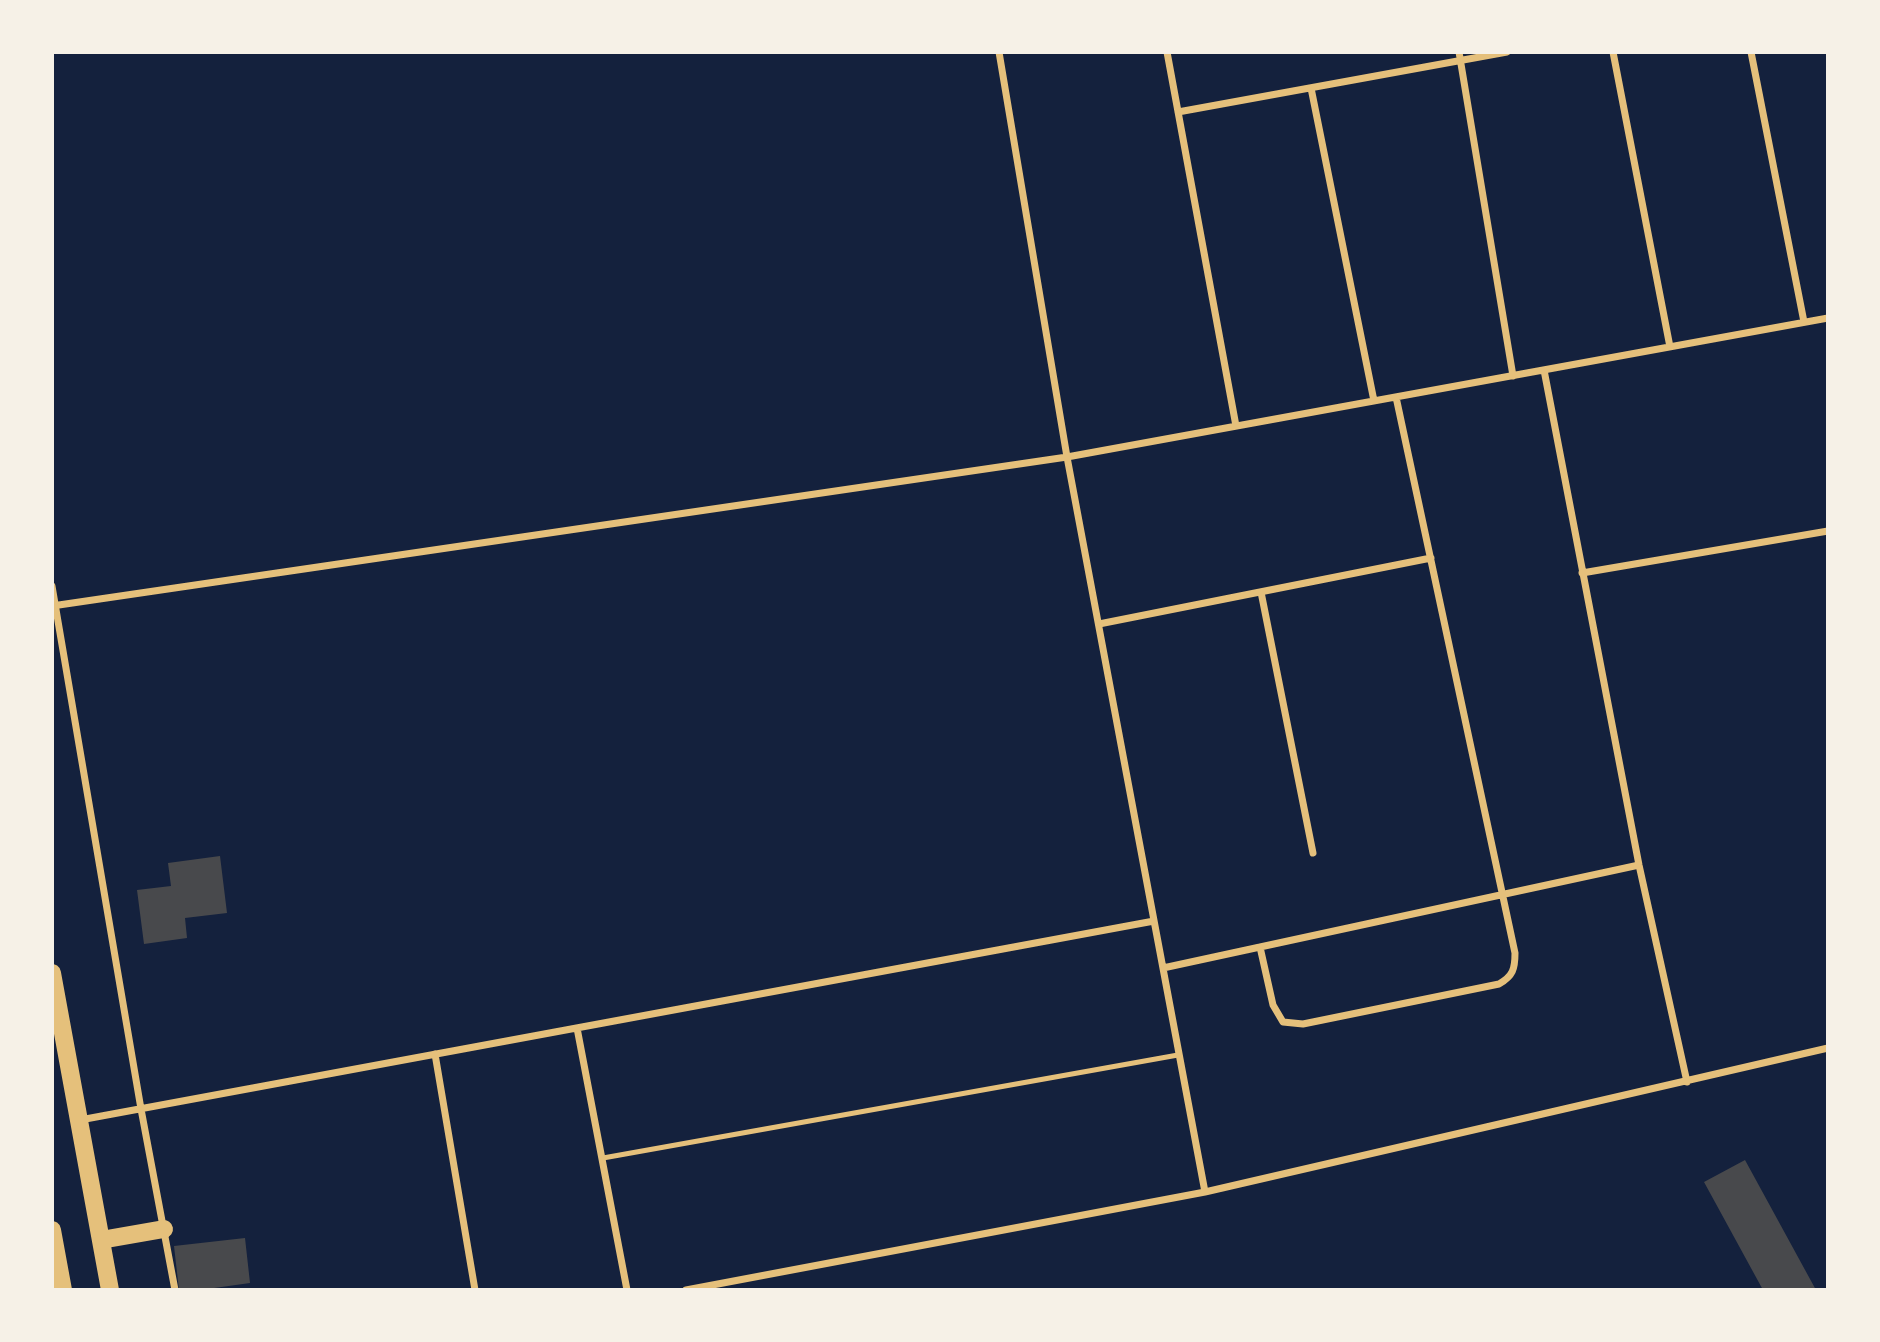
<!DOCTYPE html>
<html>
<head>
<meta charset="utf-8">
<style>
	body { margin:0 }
	#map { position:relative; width:1880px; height:1342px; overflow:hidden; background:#14213d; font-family:"Open Sans",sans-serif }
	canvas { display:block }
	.frame { position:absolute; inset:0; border:54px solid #f6f1e7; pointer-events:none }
</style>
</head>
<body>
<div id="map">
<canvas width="1880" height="1342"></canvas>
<div class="frame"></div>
</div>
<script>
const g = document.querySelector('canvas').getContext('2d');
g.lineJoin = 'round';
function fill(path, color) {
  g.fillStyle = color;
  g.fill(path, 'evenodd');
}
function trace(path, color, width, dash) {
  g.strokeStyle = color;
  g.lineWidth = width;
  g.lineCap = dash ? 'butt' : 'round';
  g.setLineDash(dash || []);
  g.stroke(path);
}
fill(new Path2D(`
	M 220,856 L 227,913 L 185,918 L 187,938 L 144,944 L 137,890 L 171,886 L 168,863 Z
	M 1745,1160 L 1816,1290 L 1763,1290 L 1704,1182 Z
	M 245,1238 L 250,1283 L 200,1290 L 179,1290 L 174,1246 Z`), '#48494c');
trace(new Path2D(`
	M 603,1158 L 1178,1055`), '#e5c07b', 5);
trace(new Path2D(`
	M 999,52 L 1067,457 L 1205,1192
	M 1167,52 L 1236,426
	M 1459,52 L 1513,376
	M 1613,52 L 1670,347
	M 1751,52 L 1804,322
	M 1311,88 L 1374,401
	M 1178,112 L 1507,52
	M 1544,370 L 1639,865 L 1687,1082
	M 1582,573 L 1828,531
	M 52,586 L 141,1109 L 175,1290
	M 1261,592 L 1313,853
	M 52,606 L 1067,457 L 1828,318
	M 1099,624 L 1431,558
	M 1260,947 L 1273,1005 L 1283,1022 L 1303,1024 L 1499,984 C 1513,976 1515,969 1515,953 L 1396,397
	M 1163,968 L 1639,865
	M 577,1028 L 627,1290
	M 435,1054 L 475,1290
	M 80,1120 L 1154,921
	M 686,1290 L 1205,1192 L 1828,1048`), '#e5c07b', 7);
trace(new Path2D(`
	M 52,973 L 110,1290
	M 52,1230 L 63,1290
	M 101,1240 L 164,1229`), '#e5c07b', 18);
</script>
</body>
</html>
